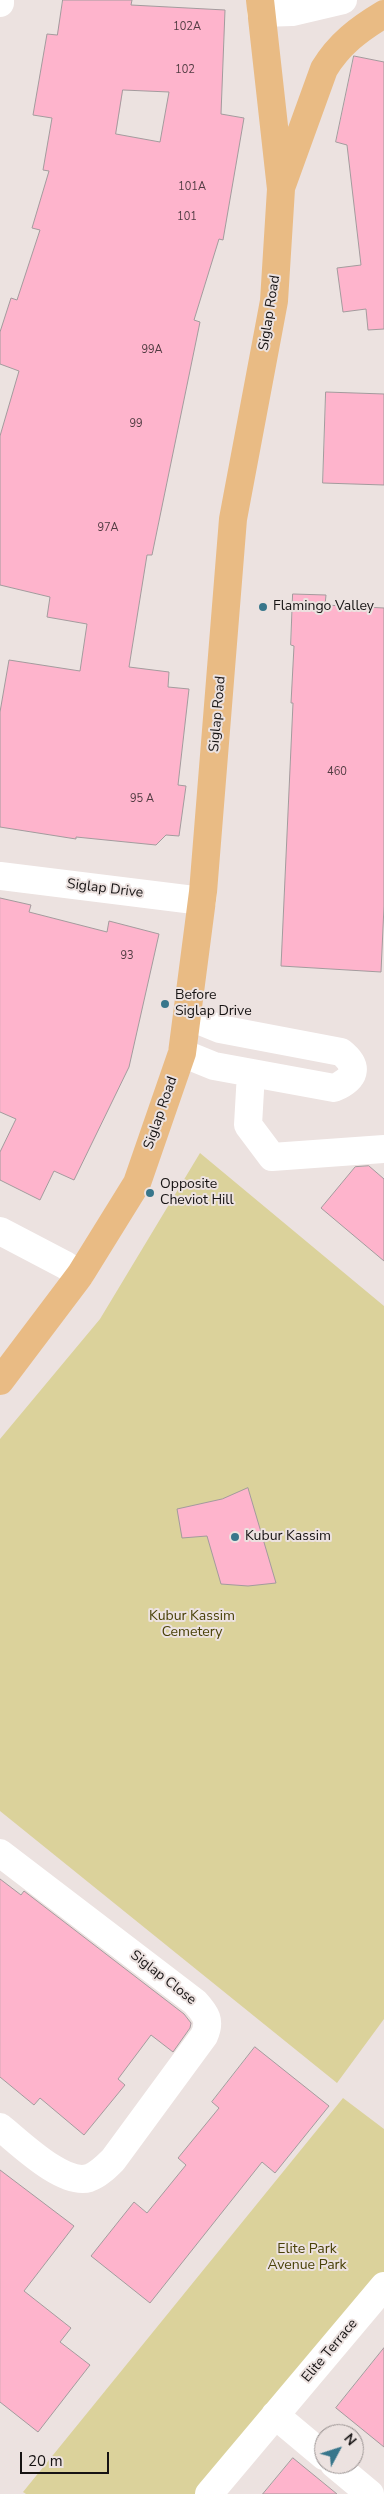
<!DOCTYPE html>
<html>
<head>
<meta charset="utf-8">
<style>
	body { margin:0 }
	#map { position:relative; width:384px; height:2494px; overflow:hidden; background:#ece2e0; font-family:"Nunito Sans",sans-serif }
	canvas { display:block }
	.north { position:absolute; left:314px; top:2424px; width:50px; height:50px; box-sizing:border-box; background:#ece2e0; border:1px solid #968f8e; border-radius:50%; rotate:50deg; font-size:14px; font-weight:700; line-height:20px; text-align:center; color:#161313 }
	.north::after { content:''; display:block; margin:auto; width:18px; height:22px; background:#38768b; clip-path:polygon(50% 0,100% 100%,50% 72%,0 100%) }
	.scale { position:absolute; left:20px; top:2452px; width:89px; height:22px; box-sizing:border-box; border:2px solid #161313; border-top:0; padding-left:6px; font-size:15px; line-height:18px; white-space:nowrap; color:#161313; -webkit-text-stroke:4px #ece2e0; paint-order:stroke }
</style>
</head>
<body>
<div id="map">
<canvas width="384" height="2494"></canvas>
<div class="north">N</div>
<div class="scale">20 m</div>
</div>
<script>
const g = document.querySelector('canvas').getContext('2d');
g.lineJoin = 'round';
function fill(path, color) {
  g.fillStyle = color;
  g.fill(path, 'evenodd');
}
function trace(path, color, width, dash) {
  g.strokeStyle = color;
  g.lineWidth = width;
  g.lineCap = dash ? 'butt' : 'round';
  g.setLineDash(dash || []);
  g.stroke(path);
}
function write(font, color, halo, rows, align = 'center') {
  g.font = font + ' "Nunito Sans",sans-serif';
  g.lineWidth = 4;
  g.setLineDash([]);
  g.textBaseline = 'middle';
  g.strokeStyle = halo;
  g.fillStyle = color;
  for (const [text, x, y, turn = 0] of rows) {
    g.save();
    g.translate(x, y);
    g.rotate((+turn || 0) * Math.PI / 180);
    g.textAlign = isNaN(turn) ? turn : align;
    if (halo) g.strokeText(text, 0, 0);
    g.fillText(text, 0, 0);
    g.restore();
  }
}
fill(new Path2D(`
	M 200,1153 L 384,1306 L 384,2019 L 337,2083 L 0,1811 L 0,1439 L 100,1319 Z
	M 343,2098 L 384,2129 L 384,2278 L 202,2494 L 26,2494 L 23,2492 Z`), '#dbd29b');
const building = new Path2D(`
	M 63,0 L 132,0 L 131,5 L 225,10 L 221,114 L 244,118 L 223,240 L 219,239 L 194,320 L 200,322 L 152,555 L 147,555 L 129,667 L 169,672 L 168,687 L 189,689 L 178,785 L 186,786 L 179,836 L 166,835 L 156,845 L 76,837 L 76,839 L 0,827 L 0,712 L 9,660 L 80,671 L 87,624 L 47,617 L 50,597 L 0,585 L 0,436 L 19,371 L 0,364 L 0,332 L 11,298 L 17,300 L 40,230 L 32,228 L 49,171 L 43,170 L 52,118 L 33,115 L 47,34 L 57,35 ZM 123,90 L 169,92 L 160,142 L 116,134 Z
	M 354,56 L 384,62 L 384,329 L 368,330 L 366,309 L 343,312 L 337,268 L 361,265 L 347,145 L 336,142 Z
	M 326,392 L 384,394 L 384,485 L 323,483 Z
	M 293,594 L 326,595 L 325,605 L 384,608 L 384,906 L 381,972 L 281,966 L 293,703 L 291,703 L 294,646 L 291,645 Z
	M 0,898 L 31,905 L 29,912 L 107,932 L 109,921 L 159,934 L 129,1067 L 74,1180 L 54,1171 L 40,1200 L 0,1180 L 0,1152 L 16,1119 L 0,1112 Z
	M 369,1166 L 384,1179 L 384,1261 L 321,1208 L 355,1167 Z
	M 248,1488 L 276,1583 L 248,1586 L 221,1584 L 207,1536 L 182,1538 L 177,1509 L 222,1499 Z
	M 0,1879 L 21,1895 L 24,1891 L 184,2014 L 191,2023 L 190,2028 L 173,2052 L 151,2035 L 118,2079 L 125,2085 L 84,2135 L 40,2098 L 34,2105 L 0,2077 Z
	M 255,2047 L 329,2106 L 275,2173 L 262,2162 L 150,2303 L 91,2256 L 134,2202 L 147,2213 L 186,2165 L 178,2158 L 219,2108 L 212,2102 Z
	M 0,2170 L 74,2226 L 24,2291 L 71,2328 L 60,2342 L 90,2365 L 38,2432 L 0,2402 Z
	M 384,2348 L 384,2447 L 336,2408 Z
	M 293,2458 L 337,2494 L 263,2494 Z`);
fill(building, '#feb4cc');
trace(building, '#a39b9d', 1);
trace(new Path2D(`
	M 0,3 L 0,0
	M 261,13 L 292,12 L 343,0
	M 0,876 L 202,901 L 203,892
	M 182,1053 L 214,1066 L 334,1088 C 355,1079 360,1067 341,1052 L 220,1029 L 188,1016
	M 251,1073 L 248,1125 L 272,1157 L 384,1149
	M 0,1231 L 65,1265 L 80,1275
	M 0,1853 L 195,2002 C 206,2014 211,2021 204,2036 L 113,2160 C 106,2167 98,2175 89,2178 C 63,2186 19,2142 0,2127
	M 275,2415 L 324,2456
	M 334,2464 L 370,2494
	M 209,2494 L 384,2286`), '#fff', 28);
trace(new Path2D(`
	M 282,185 L 324,69 C 339,44 359,29 384,14
	M 0,1381 L 80,1275 L 137,1183 L 182,1053 L 203,892 L 233,519 L 274,301 L 281,189 L 260,0`), '#e9bb84', 28);
for (const [x, y, r, color] of [
	[263,607,5,"#38768b"],
	[165,1004,5,"#38768b"],
	[150,1193,5,"#38768b"],
	[235,1537,5,"#38768b"]
]) {
  const dot = new Path2D();
  dot.arc(x, y, r, 0, 2 * Math.PI);
  g.fillStyle = color;
  g.fill(dot);
  trace(dot, '#ece2e0', 2);
}
write('11px', '#503b41', null, [
	["102A",187,27],
	["102",185,70],
	["101A",192,187],
	["101",187,217],
	["99A",152,350],
	["99",136,424],
	["97A",108,528],
	["460",337,772],
	["95 A",142,799],
	["93",127,956]
]);
write('14px', '#161313', '#ece2e0', [
	["Siglap Road",270,313,-81],
	["Siglap Road",218,714,-85],
	["Siglap Drive",105,889,7],
	["Siglap Road",161,1113,-71],
	["Siglap Close",163,1978,38],
	["Elite Terrace",330,2351,-50]
]);
write('14px', '#161313', '#ece2e0', [
	["Flamingo Valley",273,607],
	["Before",175,996],
	["Siglap Drive",175,1012],
	["Opposite",160,1185],
	["Cheviot Hill",160,1201],
	["Kubur Kassim",245,1537]
], 'left');
write('14px', '#494108', '#ece2e0', [
	["Kubur Kassim",192,1617],
	["Cemetery",192,1633],
	["Elite Park",307,2250],
	["Avenue Park",307,2266]
]);
</script>
</body>
</html>
